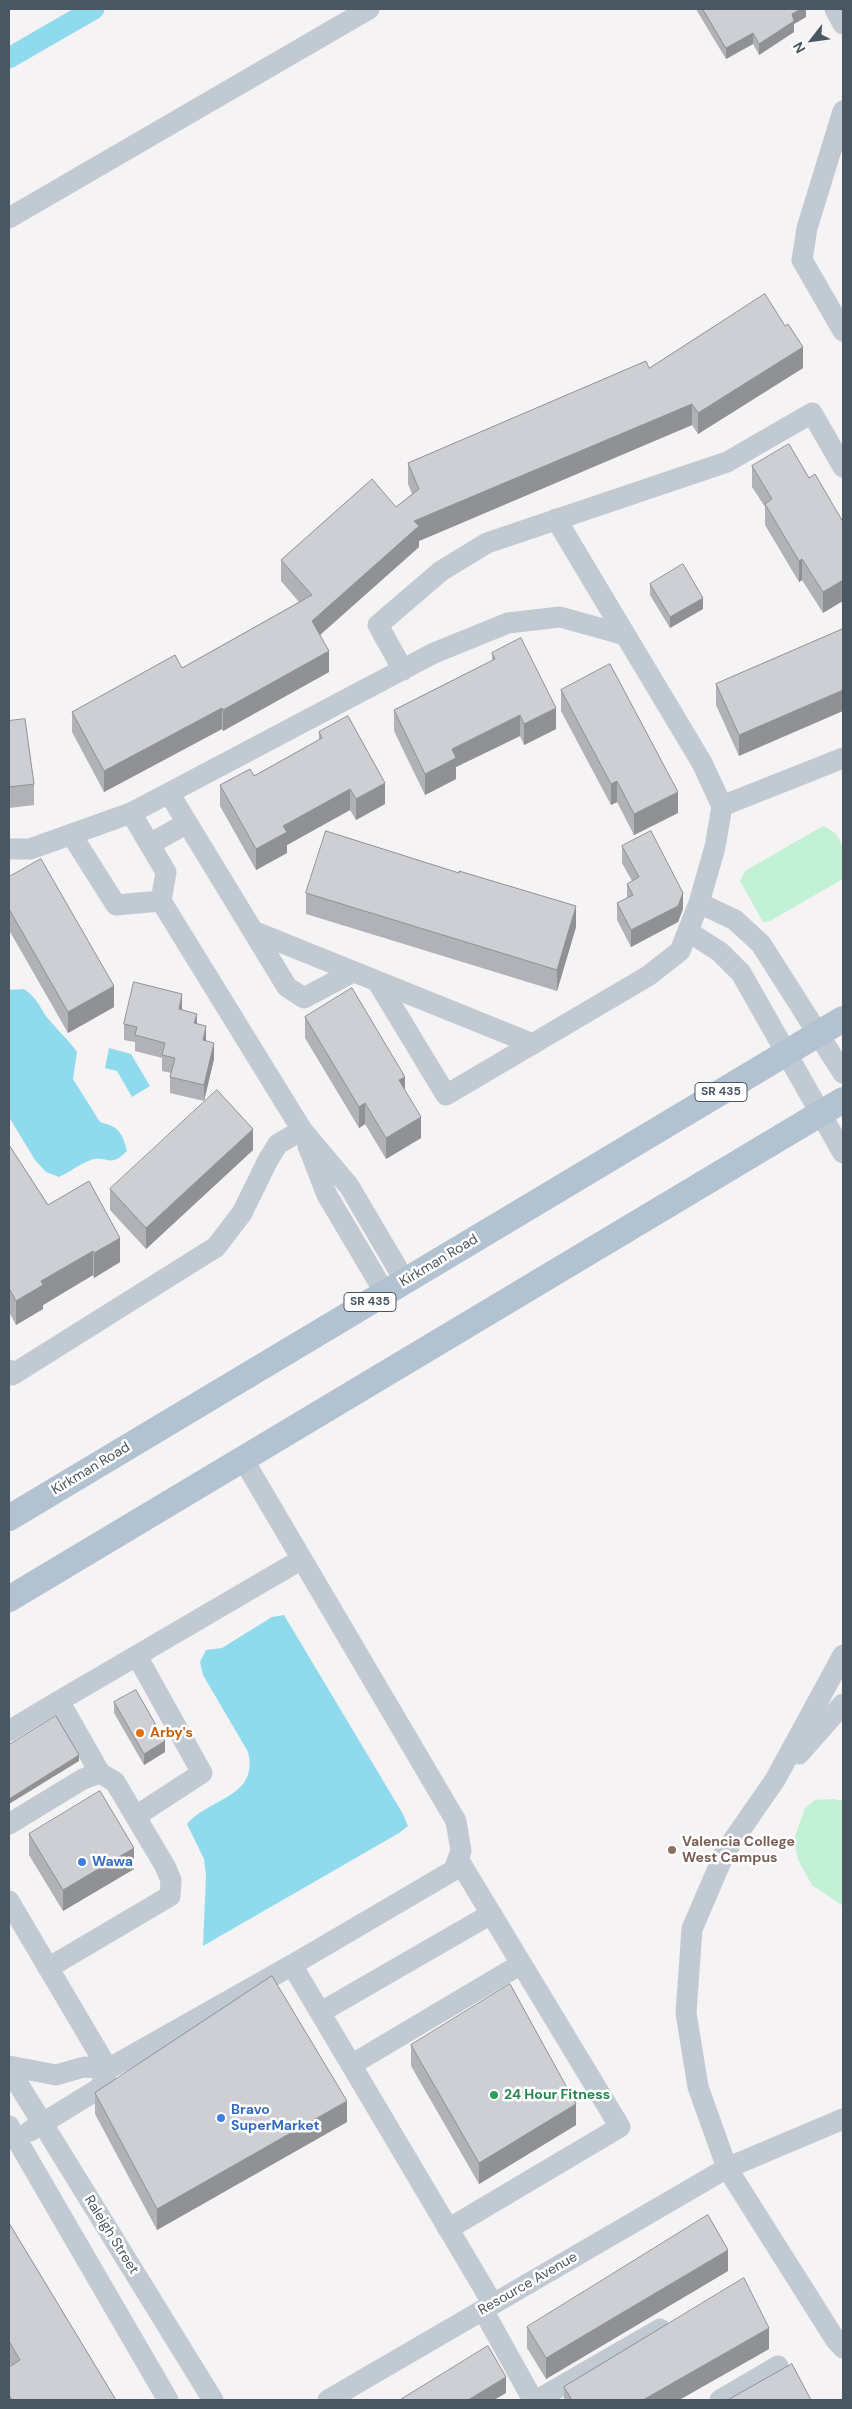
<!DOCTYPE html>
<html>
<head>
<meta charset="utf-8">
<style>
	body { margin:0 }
	#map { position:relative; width:852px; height:2409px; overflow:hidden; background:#f5f3f3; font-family:"DM Sans",sans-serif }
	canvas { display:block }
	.frame { position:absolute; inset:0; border:10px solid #4a5661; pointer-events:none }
	.north { position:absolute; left:787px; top:15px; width:50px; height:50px; -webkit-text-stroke:4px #fff; paint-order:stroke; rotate:240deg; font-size:14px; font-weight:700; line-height:20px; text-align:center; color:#4a5661 }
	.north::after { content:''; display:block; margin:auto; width:18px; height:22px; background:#4a5661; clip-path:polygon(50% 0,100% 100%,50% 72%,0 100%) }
</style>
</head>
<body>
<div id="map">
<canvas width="852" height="2409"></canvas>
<div class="frame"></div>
<div class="north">N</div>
</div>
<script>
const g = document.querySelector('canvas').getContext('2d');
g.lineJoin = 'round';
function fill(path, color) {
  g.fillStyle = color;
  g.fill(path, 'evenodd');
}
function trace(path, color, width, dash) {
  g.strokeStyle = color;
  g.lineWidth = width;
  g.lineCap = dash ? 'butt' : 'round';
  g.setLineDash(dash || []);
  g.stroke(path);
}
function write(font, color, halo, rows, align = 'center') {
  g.font = font + ' "DM Sans",sans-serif';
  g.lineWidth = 5;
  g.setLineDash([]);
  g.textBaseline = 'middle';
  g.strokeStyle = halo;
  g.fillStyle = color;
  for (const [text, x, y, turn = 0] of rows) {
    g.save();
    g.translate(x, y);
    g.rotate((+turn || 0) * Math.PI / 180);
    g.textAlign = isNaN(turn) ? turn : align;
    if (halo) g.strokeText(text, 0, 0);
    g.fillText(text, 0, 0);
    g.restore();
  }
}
fill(new Path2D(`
	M 823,826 C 848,836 843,856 843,879 L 770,921 L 763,922 L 740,881 L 745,871 Z
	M 834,1799 L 843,1801 L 843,1906 L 812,1885 L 798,1860 L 794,1839 L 805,1808 L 815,1800 Z`), '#c3f1d5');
fill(new Path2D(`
	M 24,989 C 35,996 39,1005 46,1016 C 55,1028 68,1039 77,1052 L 73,1079 L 100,1122 C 119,1127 122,1132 127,1151 C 109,1169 108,1155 91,1160 C 83,1162 68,1173 59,1177 L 46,1172 L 35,1160 L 9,1117 L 9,990 Z
	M 109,1048 L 131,1054 L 150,1086 L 132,1097 L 117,1071 L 105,1068 Z
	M 284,1615 L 403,1814 L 408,1826 L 399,1833 L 203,1946 L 206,1876 L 204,1859 L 187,1824 C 211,1797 259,1797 248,1752 L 203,1675 L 200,1662 L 206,1650 L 222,1648 L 272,1617 Z`), '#90daee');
trace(new Path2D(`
	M 9,58 L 94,9`), '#90daee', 21);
trace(new Path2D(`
	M 835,9 L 843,24
	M 843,111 L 807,228 L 802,260 L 843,331
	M 9,218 L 369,9
	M 403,670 L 378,625 L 441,571 L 487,543 L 727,462 L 812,413 L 843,467
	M 169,793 L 287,987 L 304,998 L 353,972
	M 722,806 L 843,758
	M 131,813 L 166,872 L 161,901 L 302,1130 L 349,1186 L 405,1281
	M 71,834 L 116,905 L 161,901
	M 150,844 L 187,823
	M 9,849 L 30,849 L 131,813 L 434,653 L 508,623 L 560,617 L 625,635
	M 699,903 L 735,920 L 761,944 L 843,1073
	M 253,931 L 533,1044
	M 689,932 L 720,952 L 741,973 L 843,1153
	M 377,981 L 446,1095 L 648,976 L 680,951 L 699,903 L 715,847 L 722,806 L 702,763 L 556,519
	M 308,1146 L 327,1195 L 385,1293
	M 9,1370 L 12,1375 L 216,1247 L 242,1213 L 268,1160 L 278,1144 L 302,1130
	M 243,1459 L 456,1821 L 461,1851 L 454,1870 L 292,1965
	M 843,1655 L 775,1780 L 725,1852 L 692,1929 L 686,2013 L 698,2087 L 727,2168 L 835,2339 L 843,2348
	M 9,1731 L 59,1701
	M 799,1754 L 843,1704
	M 100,1773 L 59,1701 L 302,1559
	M 136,1816 L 202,1773 L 137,1656
	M 9,1824 L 83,1779 L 100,1773 L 115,1782 L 165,1866 L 171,1880 L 170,1896 L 48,1968
	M 9,1901 L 108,2069
	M 321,2012 L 491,1914
	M 351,2065 L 521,1964
	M 9,2066 L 56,2075 L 84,2067 L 108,2069 L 292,1965 L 493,2304
	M 9,2069 L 213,2400
	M 9,2126 L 168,2400
	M 30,2131 L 100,2088 L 108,2069
	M 448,2229 L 620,2127 L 458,1859
	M 483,2310 L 533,2400
	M 328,2400 L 727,2168 L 843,2119
	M 537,2400 L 660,2329
	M 720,2400 L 778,2366`), '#c1cad2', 21);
trace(new Path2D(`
	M 9,1518 L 843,1019
	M 9,1599 L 843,1100`), '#b3c2d1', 26);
fill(new Path2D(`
	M 697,9 L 806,9 L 806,17 L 794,24 L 794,32 L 759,55 L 753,44 L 726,59 L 697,11 Z
	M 649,368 L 803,368 L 698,434 L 692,425 L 419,541 L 419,547 L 320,635 L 329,672 L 223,731 L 222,729 L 104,792 L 72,732 L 72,712 L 182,668 L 299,602 L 281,581 L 281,560 L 396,507 L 412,494 L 408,484 L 408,463 Z
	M 752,466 L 809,478 L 843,522 L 823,613 L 802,580 L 799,582 L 765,525 L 765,507 L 752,487 Z
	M 650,584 L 703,609 L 670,628 L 650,595 Z
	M 843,629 L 739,756 L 716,705 L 716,684 Z
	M 492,653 L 556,729 L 524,745 L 520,736 L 456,767 L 456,779 L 425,795 L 394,731 L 394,710 L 492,661 Z
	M 561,690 L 678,813 L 634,835 L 617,802 L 611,805 L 561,711 Z
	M 9,721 L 34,784 L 34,805 L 9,808 Z
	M 319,732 L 385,804 L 356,820 L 350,810 L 287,845 L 287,853 L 256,870 L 220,806 L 220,785 L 254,776 L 319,740 Z
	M 622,846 L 683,909 L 678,922 L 631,947 L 617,920 L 617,903 L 627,898 L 627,884 L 632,881 L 622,863 Z
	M 459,873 L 576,927 L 557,991 L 306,914 L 306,893 Z
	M 9,877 L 114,1007 L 68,1033 L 9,930 Z
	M 182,1010 L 197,1024 L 206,1041 L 214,1059 L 204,1101 L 170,1093 L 170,1077 L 171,1073 L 162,1071 L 162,1058 L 135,1051 L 135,1042 L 124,1040 L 124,1024 Z
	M 305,1017 L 405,1090 L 421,1138 L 386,1159 L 365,1124 L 359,1128 L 305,1038 Z
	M 9,1145 L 48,1205 L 120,1262 L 94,1278 L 93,1275 L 43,1305 L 43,1309 L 16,1325 L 9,1312 Z
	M 253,1150 L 146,1249 L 110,1210 L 110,1189 Z
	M 114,1702 L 165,1752 L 144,1765 L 114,1713 Z
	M 29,1834 L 134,1869 L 63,1911 L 29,1855 Z
	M 411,2045 L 576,2125 L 479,2184 L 411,2066 Z
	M 95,2093 L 347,2122 L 157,2230 L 95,2114 Z
	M 9,2223 L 116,2400 L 9,2400 L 9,2367 L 11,2366 L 9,2362 Z
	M 728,2271 L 546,2379 L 527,2348 L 527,2327 Z
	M 769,2349 L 679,2400 L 564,2400 L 564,2387 Z`), '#b0b2b7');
fill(new Path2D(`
	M 801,9 L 806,9 L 806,17 L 794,24 L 794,32 L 759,55 L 759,44 L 792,14 Z
	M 753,33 L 753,44 L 726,59 L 726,48 Z
	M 803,347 L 803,368 L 698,434 L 698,413 Z
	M 692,404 L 692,425 L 419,541 L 419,547 L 312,642 L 312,621 L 414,521 Z
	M 802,559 L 802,580 L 799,582 L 799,561 Z
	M 843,580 L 843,601 L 823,613 L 823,592 Z
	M 703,598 L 703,609 L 670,628 L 670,617 Z
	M 329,651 L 329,672 L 223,731 L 223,710 Z
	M 843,690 L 843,711 L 739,756 L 739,735 Z
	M 222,708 L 222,729 L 104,792 L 104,771 Z
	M 556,708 L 556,729 L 524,745 L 524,724 Z
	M 520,715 L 520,736 L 456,767 L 456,779 L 425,795 L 425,774 L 452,749 Z
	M 617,781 L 617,802 L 611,805 L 611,784 Z
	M 385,783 L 385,804 L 356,820 L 356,799 Z
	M 350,789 L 350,810 L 287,845 L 287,853 L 256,870 L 256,849 L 283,826 Z
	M 678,792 L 678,813 L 634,835 L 634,814 Z
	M 683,893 L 683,909 L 678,922 L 631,947 L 631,930 Z
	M 576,906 L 576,927 L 557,991 L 557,970 Z
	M 114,986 L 114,1007 L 68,1033 L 68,1012 Z
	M 182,994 L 182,1010 L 179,1009 Z
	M 197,1014 L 197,1030 L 194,1023 Z
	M 206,1026 L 206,1043 L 203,1040 Z
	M 214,1043 L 214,1059 L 204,1101 L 204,1085 Z
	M 405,1077 L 405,1098 L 399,1080 Z
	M 365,1103 L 365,1124 L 359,1128 L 359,1107 Z
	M 421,1117 L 421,1138 L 386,1159 L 386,1138 Z
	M 253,1129 L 253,1150 L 146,1249 L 146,1228 Z
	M 120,1238 L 120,1262 L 94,1278 L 94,1253 Z
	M 93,1251 L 93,1275 L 43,1305 L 43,1309 L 16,1325 L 16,1301 L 41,1281 Z
	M 165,1741 L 165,1752 L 144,1765 L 144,1754 Z
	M 79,1755 L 79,1761 L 9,1804 L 9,1799 Z
	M 134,1848 L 134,1869 L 63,1911 L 63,1890 Z
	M 347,2101 L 347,2122 L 157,2230 L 157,2209 Z
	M 576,2104 L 576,2125 L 479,2184 L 479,2163 Z
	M 728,2250 L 728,2271 L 546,2379 L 546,2358 Z
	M 769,2328 L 769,2349 L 679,2400 L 643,2400 Z
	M 506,2377 L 506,2393 L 494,2400 L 468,2400 Z`), '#909195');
const building = new Path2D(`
	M 703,9 L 801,9 L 792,14 L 794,21 L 759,44 L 753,33 L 726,48 Z
	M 765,294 L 785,326 L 788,324 L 803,347 L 698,413 L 692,404 L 414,521 L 419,526 L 312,621 L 329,651 L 223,710 L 222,708 L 104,771 L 72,712 L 175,655 L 182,668 L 312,595 L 281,560 L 372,479 L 396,507 L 419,489 L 408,463 L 646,361 L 649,368 Z
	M 789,444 L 809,478 L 815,474 L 843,522 L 843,580 L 823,592 L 802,559 L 799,561 L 765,504 L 772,499 L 752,466 Z
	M 683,564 L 703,598 L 670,617 L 650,584 Z
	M 843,629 L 843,690 L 739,735 L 716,684 Z
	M 521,638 L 556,708 L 524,724 L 520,715 L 452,749 L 456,758 L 425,774 L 394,710 L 495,659 L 492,653 Z
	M 610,664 L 678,792 L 634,814 L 617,781 L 611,784 L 561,690 Z
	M 348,716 L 385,783 L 356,799 L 350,789 L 283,826 L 287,832 L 256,849 L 220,785 L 250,769 L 254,776 L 322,738 L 319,732 Z
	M 25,719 L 34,784 L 9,787 L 9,721 Z
	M 326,831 L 459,873 L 459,871 L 576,906 L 557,970 L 306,893 Z
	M 651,831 L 683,893 L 678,906 L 631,930 L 617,903 L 633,895 L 627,884 L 639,877 L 622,846 Z
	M 41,859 L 114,986 L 68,1012 L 9,909 L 9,877 Z
	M 134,982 L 182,994 L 179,1009 L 197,1014 L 194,1023 L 206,1026 L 203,1040 L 214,1043 L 204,1085 L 170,1077 L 175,1058 L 162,1055 L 165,1043 L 135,1035 L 137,1027 L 124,1024 Z
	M 352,988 L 405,1077 L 399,1080 L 421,1117 L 386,1138 L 365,1103 L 359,1107 L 305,1017 Z
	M 217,1090 L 253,1129 L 146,1228 L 110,1189 Z
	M 9,1145 L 48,1205 L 89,1181 L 120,1238 L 94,1253 L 93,1251 L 41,1281 L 43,1285 L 16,1301 L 9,1288 Z
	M 136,1690 L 165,1741 L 144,1754 L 114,1702 Z
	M 56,1716 L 79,1755 L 9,1799 L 9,1745 Z
	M 100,1791 L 134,1848 L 63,1890 L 29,1834 Z
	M 272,1976 L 347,2101 L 157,2209 L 95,2093 Z
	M 510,1984 L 576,2104 L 479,2163 L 411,2045 Z
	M 708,2215 L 728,2250 L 546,2358 L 527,2327 Z
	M 9,2223 L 116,2400 L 12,2400 L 9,2395 L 9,2367 L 20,2360 L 9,2341 Z
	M 744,2278 L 769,2328 L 643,2400 L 572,2400 L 564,2387 Z
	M 488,2346 L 506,2377 L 468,2400 L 400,2400 Z
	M 792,2364 L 811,2400 L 728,2400 Z`);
fill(building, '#cdcfd5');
trace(building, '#909195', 1);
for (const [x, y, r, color] of [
	[140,1733,5,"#e8710a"],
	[672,1850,5,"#8d6e63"],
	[82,1862,5,"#3f7fe0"],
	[494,2095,5,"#2e9e5b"],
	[221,2118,5,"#3f7fe0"]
]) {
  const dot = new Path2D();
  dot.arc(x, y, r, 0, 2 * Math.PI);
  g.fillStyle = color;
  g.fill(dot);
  trace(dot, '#fff', 2);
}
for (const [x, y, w] of [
	[721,1092,52],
	[370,1302,52]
]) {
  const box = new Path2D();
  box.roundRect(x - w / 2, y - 9.5, w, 19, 4);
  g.fillStyle = '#fff';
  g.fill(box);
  trace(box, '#4a5661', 1);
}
write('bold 12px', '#4a5661', null, [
	["SR 435",721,1092],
	["SR 435",370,1302]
]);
write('14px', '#4a5661', '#fff', [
	["Kirkman Road",439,1261,-31],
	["Kirkman Road",91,1469,-31],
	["Raleigh Street",111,2235,58],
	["Resource Avenue",528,2284,-30]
]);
write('bold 14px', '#c56008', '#fff', [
	["Arby's",150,1733]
], 'left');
write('bold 14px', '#785e54', '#fff', [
	["Valencia College",682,1842],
	["West Campus",682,1858]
], 'left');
write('bold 14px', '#366cbe', '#fff', [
	["Wawa",92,1862],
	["Bravo",231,2110],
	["SuperMarket",231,2126]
], 'left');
write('bold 14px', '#27864d', '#fff', [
	["24 Hour Fitness",504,2095]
], 'left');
</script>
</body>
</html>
